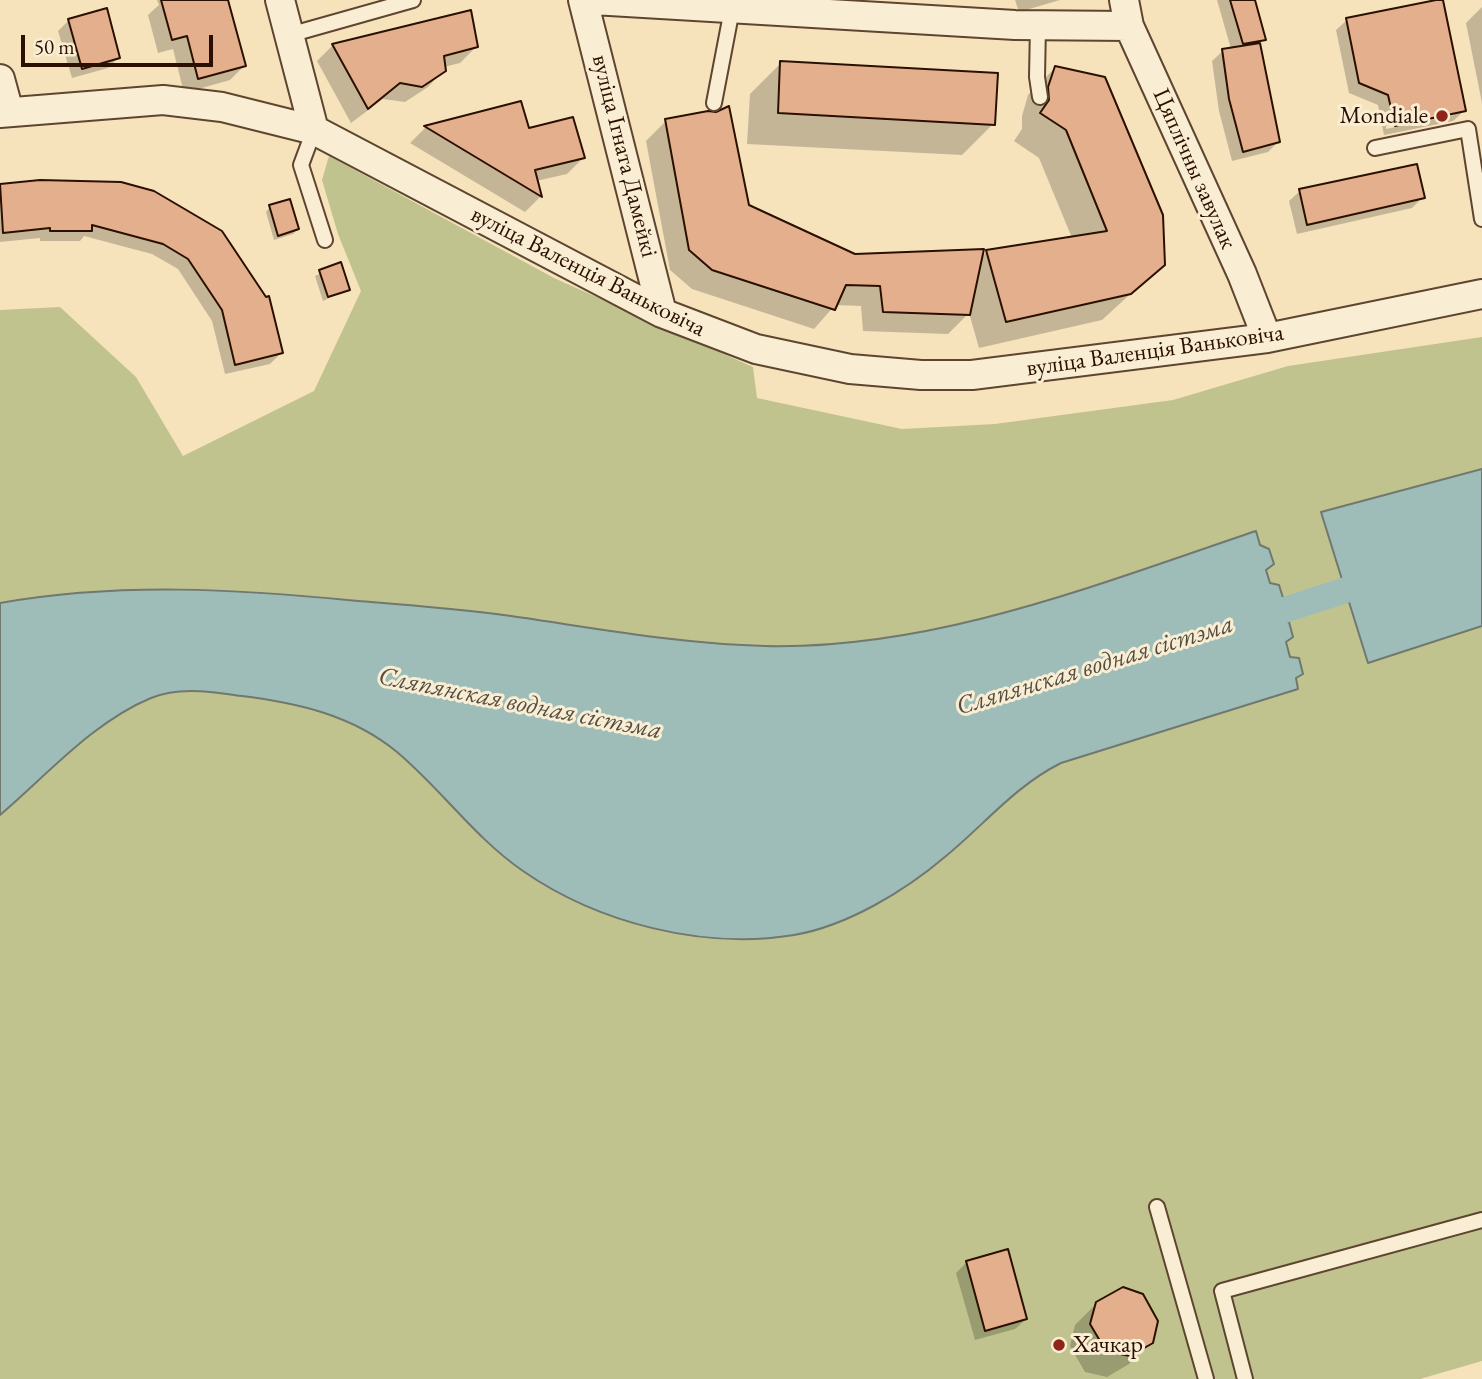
<!DOCTYPE html>
<html>
<head>
<meta charset="utf-8">
<style>
	body { margin:0 }
	#map { position:relative; width:1482px; height:1379px; overflow:hidden; background:#f6e3bc; font-family:"EB Garamond",serif }
	canvas { display:block }
	.scale { position:absolute; left:21px; top:35px; width:192px; height:32px; box-sizing:border-box; border:4px solid #2b1001; border-top:0; padding-left:9px; font-size:21px; line-height:24px; white-space:nowrap; color:#2b1001; -webkit-text-stroke:5px #f9edd3; paint-order:stroke }
</style>
</head>
<body>
<div id="map">
<canvas width="1482" height="1379"></canvas>
<div class="scale">50 m</div>
</div>
<script>
const g = document.querySelector('canvas').getContext('2d');
g.lineJoin = 'round';
function fill(path, color) {
  g.fillStyle = color;
  g.fill(path, 'evenodd');
}
function trace(path, color, width, dash) {
  g.strokeStyle = color;
  g.lineWidth = width;
  g.lineCap = dash ? 'butt' : 'round';
  g.setLineDash(dash || []);
  g.stroke(path);
}
function write(font, color, halo, rows, align = 'center') {
  g.font = font + ' "EB Garamond",serif';
  g.lineWidth = 6;
  g.setLineDash([]);
  g.textBaseline = 'middle';
  g.strokeStyle = halo;
  g.fillStyle = color;
  for (const [text, x, y, turn = 0] of rows) {
    g.save();
    g.translate(x, y);
    g.rotate((+turn || 0) * Math.PI / 180);
    g.textAlign = isNaN(turn) ? turn : align;
    if (halo) g.strokeText(text, 0, 0);
    g.fillText(text, 0, 0);
    g.restore();
  }
}
fill(new Path2D(`
	M 329,156 L 554,278 L 753,367 L 757,398 L 902,429 L 995,424 L 1173,400 L 1288,366 L 1482,337 L 1482,1361 L 1420,1379 L 0,1379 L 0,310 L 60,307 L 136,377 L 183,456 L 314,391 L 361,291 L 338,234 L 322,180 Z`), '#c0c38e');
const water = new Path2D(`
	M 1482,469 L 1482,626 L 1368,663 L 1321,512 Z
	M 1256,531 L 1260,545 L 1269,549 L 1274,564 L 1266,570 L 1270,583 L 1279,585 L 1284,601 L 1276,607 L 1280,620 L 1289,622 L 1293,637 L 1286,642 L 1290,657 L 1299,658 L 1303,674 L 1296,678 L 1298,689 L 1061,763 C 1015,786 985,824 946,856 C 905,891 847,926 794,935 C 703,950 598,923 523,871 C 475,838 441,789 397,752 C 352,715 298,703 242,696 C 212,692 180,686 151,698 C 93,722 47,775 0,815 L 0,603 C 120,582 237,589 358,601 C 408,605 460,609 511,616 C 595,628 680,644 765,646 C 934,650 1098,584 1256,531 Z`);
fill(water, '#9ebdb8');
trace(water, '#70786f', 2);
fill(new Path2D(`
	M 157,0 L 227,0 L 244,66 L 230,80 L 184,93 L 173,49 L 158,53 L 148,15 L 159,5 Z
	M 1015,0 L 1060,0 L 1019,12 Z
	M 1217,0 L 1253,0 L 1264,39 L 1259,44 L 1278,142 L 1268,152 L 1232,161 L 1219,111 L 1212,61 L 1223,51 L 1231,49 Z
	M 1482,7 L 1482,103 L 1466,23 Z
	M 470,13 L 476,47 L 460,63 L 444,67 L 444,70 L 428,87 L 405,102 L 383,99 L 351,123 L 317,61 L 333,45 Z
	M 69,20 L 118,58 L 108,68 L 72,78 L 58,31 Z
	M 1347,20 L 1464,111 L 1453,121 L 1384,135 L 1378,105 L 1349,93 L 1336,30 ZM 1454,112 L 1454,115 L 1386,129 L 1386,126 Z
	M 781,63 L 993,124 L 962,155 L 747,144 L 750,94 Z
	M 1055,68 L 1163,264 L 1102,320 L 979,348 L 969,313 L 948,334 L 863,331 L 861,306 L 835,305 L 814,329 L 692,289 L 670,270 L 646,141 L 666,121 L 747,207 L 855,256 L 980,259 L 987,251 L 1072,238 L 1039,158 L 1014,141 L 1022,129 L 1022,116 L 1028,95 Z
	M 520,103 L 528,130 L 583,158 L 567,174 L 536,181 L 540,197 L 525,212 L 410,143 L 425,128 Z
	M 40,182 L 120,184 L 281,353 L 270,364 L 225,374 L 212,321 L 178,269 L 152,254 L 84,236 L 80,241 L 40,241 L 40,238 L 0,242 L 0,186 Z
	M 1300,191 L 1423,197 L 1412,208 L 1297,234 L 1289,201 Z
	M 270,207 L 298,229 L 293,234 L 274,240 L 266,212 Z
	M 340,265 L 348,289 L 323,301 L 315,276 Z
	M 967,1262 L 1026,1319 L 1015,1329 L 975,1340 L 956,1273 Z
	M 1097,1303 L 1152,1342 L 1129,1364 L 1107,1377 L 1085,1372 L 1070,1346 L 1075,1325 Z`), '#0003');
trace(new Path2D(`
	M 1244,623 L 1377,580`), '#9ebdb8', 26);
const building = new Path2D(`
	M 161,0 L 228,0 L 246,66 L 198,79 L 187,36 L 172,40 Z
	M 1230,0 L 1255,0 L 1266,40 L 1243,44 Z
	M 1436,0 L 1443,0 L 1466,111 L 1395,126 L 1388,95 L 1359,83 L 1346,18 Z
	M 107,8 L 120,58 L 82,69 L 68,19 Z
	M 471,10 L 478,47 L 444,56 L 446,71 L 422,87 L 400,83 L 368,109 L 332,44 Z
	M 1260,43 L 1280,142 L 1243,152 L 1229,99 L 1222,49 Z
	M 780,61 L 998,73 L 995,125 L 778,113 Z
	M 1055,66 L 1105,77 L 1163,215 L 1165,265 L 1131,294 L 1006,322 L 986,250 L 1107,231 L 1066,130 L 1040,113 L 1049,100 L 1048,87 Z
	M 521,101 L 529,128 L 573,117 L 585,158 L 535,170 L 542,197 L 424,126 Z
	M 729,106 L 749,205 L 855,254 L 984,249 L 970,315 L 883,312 L 880,286 L 846,285 L 835,310 L 712,270 L 689,250 L 665,119 L 708,111 L 716,112 Z
	M 1417,164 L 1425,198 L 1307,225 L 1299,189 Z
	M 40,180 L 121,182 L 154,191 L 222,231 L 266,297 L 269,296 L 283,353 L 235,365 L 222,310 L 188,259 L 163,244 L 92,225 L 92,231 L 50,231 L 50,228 L 3,233 L 0,184 Z
	M 290,199 L 299,229 L 278,236 L 269,205 Z
	M 341,262 L 350,290 L 328,297 L 319,270 Z
	M 1008,1249 L 1027,1319 L 985,1331 L 966,1261 Z
	M 1123,1287 L 1143,1294 L 1158,1321 L 1153,1343 L 1130,1356 L 1106,1351 L 1090,1324 L 1096,1302 Z`);
fill(building, '#e3af8c');
trace(building, '#2b1001', 2);
const lane = new Path2D(`
	M 1038,25 L 1037,77 L 1040,97
	M 289,35 L 413,0
	M 714,103 L 732,9
	M 314,130 L 301,165 L 325,240
	M 1375,148 L 1468,129 L 1482,219
	M 1157,1207 L 1206,1379
	M 1245,1379 L 1222,1291 L 1482,1220`);
const street = new Path2D(`
	M 280,0 L 314,130
	M 583,0 L 662,313
	M 593,0 L 1015,25 L 1129,26
	M 1124,0 L 1129,26 L 1242,274 L 1267,338
	M 0,79 L 9,112
	M 0,113 L 163,100 L 222,107 L 314,130 L 662,313 L 756,349 L 850,369 L 921,375 L 972,375 L 1267,338 L 1482,294`);
trace(lane, '#5e4530', 18);
trace(street, '#5e4530', 32);
trace(lane, '#f9edd3', 14);
trace(street, '#f9edd3', 28);
for (const [x, y, r, color] of [
	[1442,116,7,"#8f2418"],
	[1059,1345,7,"#8f2418"]
]) {
  const dot = new Path2D();
  dot.arc(x, y, r, 0, 2 * Math.PI);
  g.fillStyle = color;
  g.fill(dot);
  trace(dot, '#f9edd3', 2.5);
}
write('24px', '#2b1001', '#f9edd3', [
	["Mondiale",1428,116],
	["Хачкар",1073,1345,"left"]
], 'right');
write('24px', '#2b1001', '#f9edd3', [
	["вуліца Ігната Дамейкі",624,156,76],
	["Цяплічны завулак",1194,169,66],
	["вуліца Валенція Ваньковіча",588,272,27],
	["вуліца Валенція Ваньковіча",1155,351,-8]
]);
write('italic 26px', '#534d41', '#f9edd3', [
	["Сляпянская водная сістэма",1095,666,-17],
	["Сляпянская водная сістэма",520,704,11]
]);
</script>
</body>
</html>
